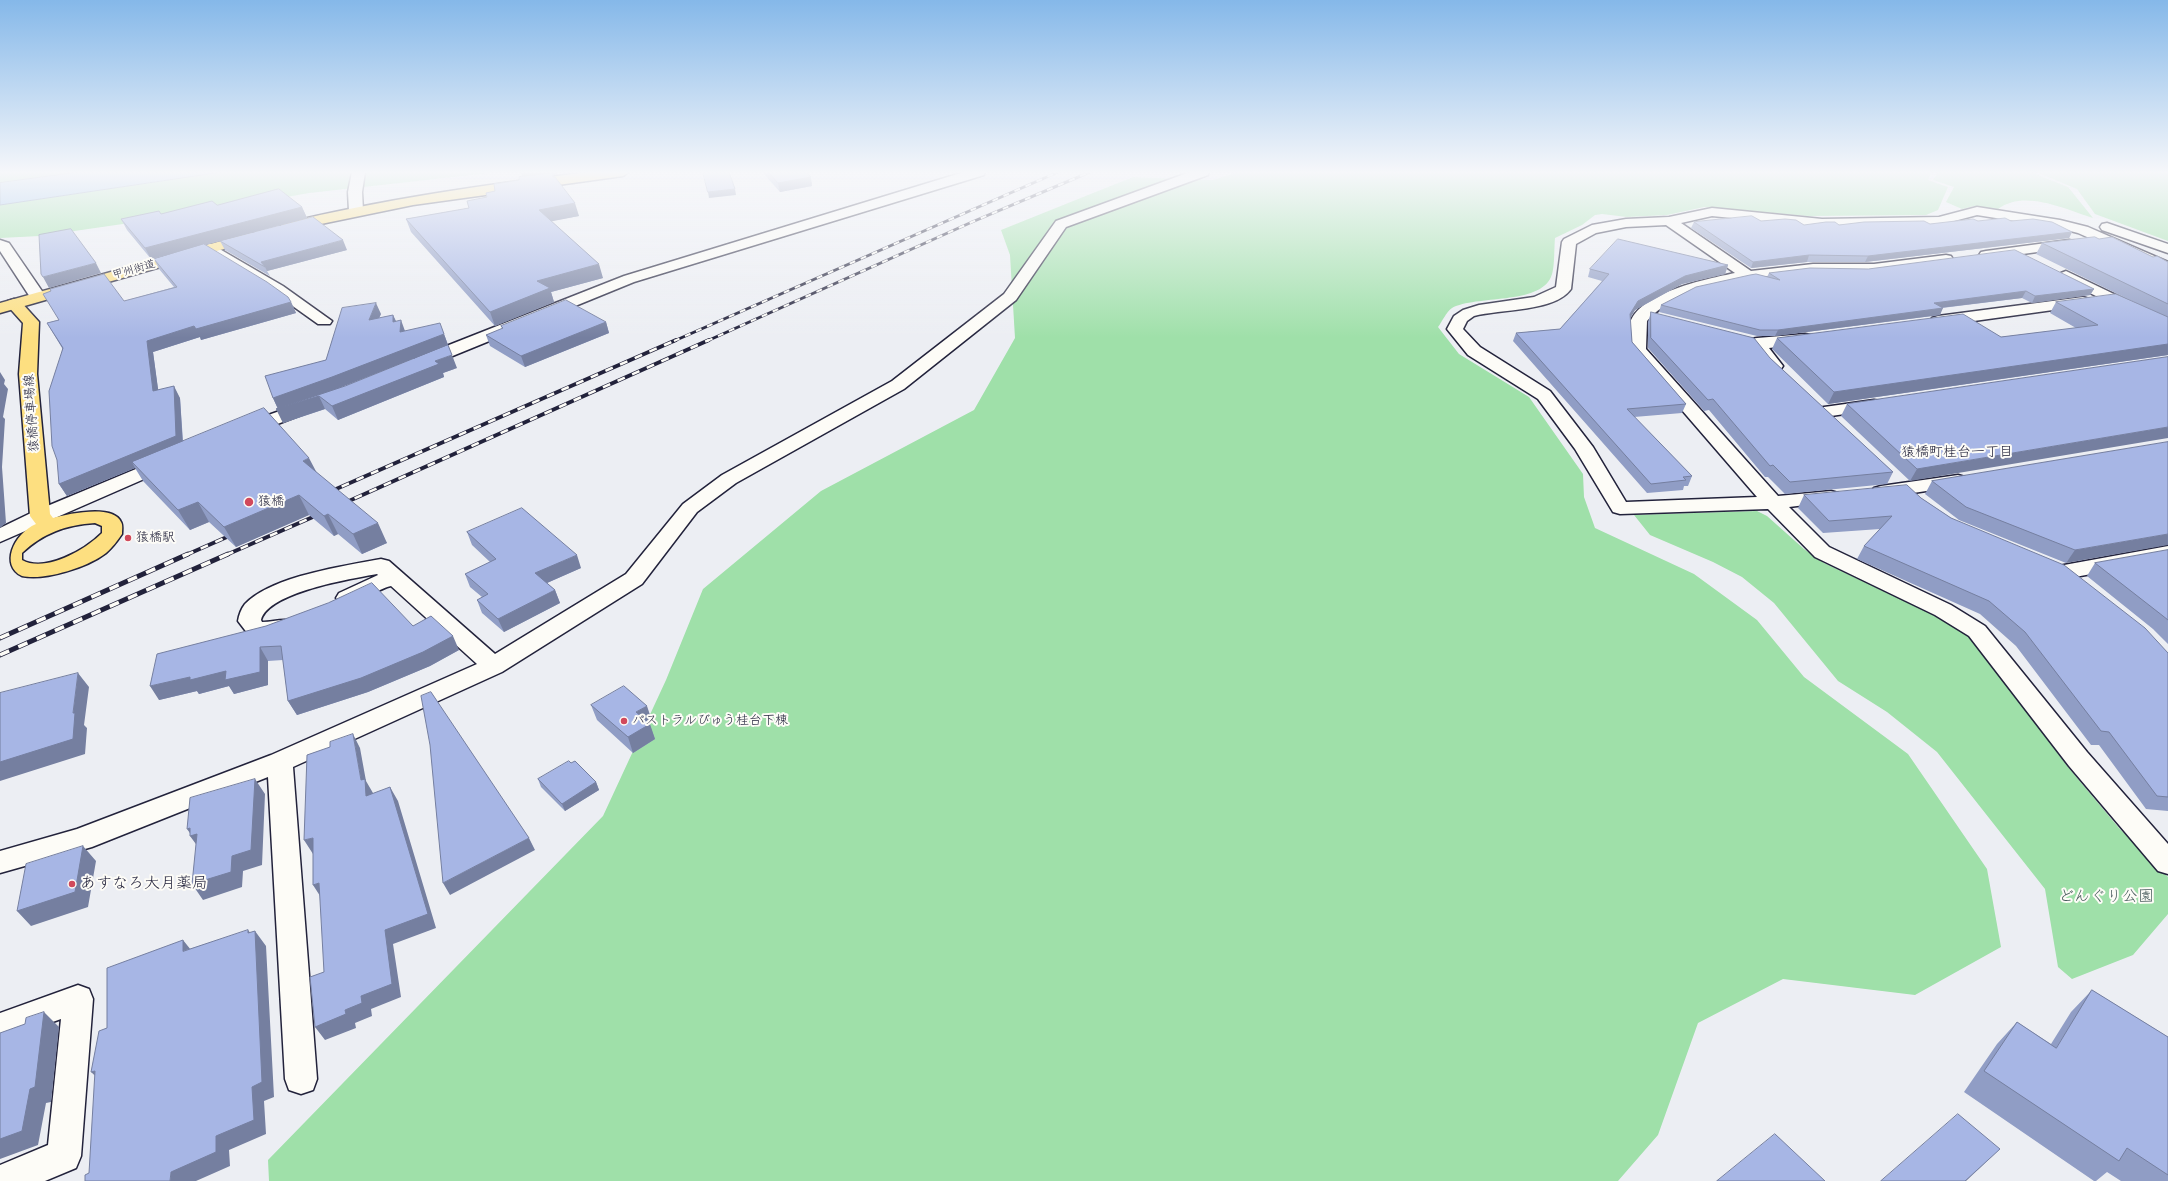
<!DOCTYPE html>
<html>
<head>
<meta charset="utf-8">
<style>
	body { margin:0 }
	canvas { display:block; background:#eceef3 }
</style>
</head>
<body>
<canvas width="2168" height="1181"></canvas>
<script>
const g = document.querySelector('canvas').getContext('2d');
g.lineJoin = 'round';
function fill(path, color) {
  g.fillStyle = color;
  g.fill(path, 'evenodd');
}
function trace(path, color, width, dash) {
  g.strokeStyle = color;
  g.lineWidth = width;
  g.lineCap = dash ? 'butt' : 'round';
  g.setLineDash(dash || []);
  g.stroke(path);
}
function write(font, color, halo, rows, align = 'center') {
  g.font = font + ' Sriracha,"Klee One",sans-serif';
  g.lineWidth = 4;
  g.setLineDash([]);
  g.textBaseline = 'middle';
  g.strokeStyle = halo;
  g.fillStyle = color;
  for (const [text, x, y, turn = 0] of rows) {
    g.save();
    g.translate(x, y);
    g.rotate((+turn || 0) * Math.PI / 180);
    g.textAlign = isNaN(turn) ? turn : align;
    if (halo) g.strokeText(text, 0, 0);
    g.fillText(text, 0, 0);
    g.restore();
  }
}
fill(new Path2D(`
	M 0,172 L 79,172 L 0,183 Z
	M 222,172 L 499,172 L 309,193 L 185,215 L 40,236 L 0,238 L 0,205 Z
	M 1237,172 L 1932,172 L 1928,180 L 1948,187 L 1938,210 L 1926,215 L 1808,216 L 1704,207 L 1667,215 L 1627,217 L 1602,214 L 1595,215 L 1582,225 L 1555,238 C 1554,248 1555,269 1551,277 C 1539,305 1476,295 1452,308 C 1446,312 1442,322 1438,327 L 1459,354 L 1529,397 L 1583,474 L 1584,497 L 1595,528 L 1694,574 L 1757,620 L 1804,677 L 1908,754 L 1987,869 L 2001,947 L 1915,995 L 1783,979 L 1698,1023 L 1658,1135 L 1618,1181 L 269,1181 L 268,1160 L 603,816 L 666,680 L 703,589 L 821,491 L 974,410 L 1015,338 L 1010,255 L 1001,230 L 1133,177 L 1213,180 Z
	M 1938,172 L 2031,172 L 2068,187 L 2093,218 C 2065,209 2024,189 1998,209 L 1974,206 L 1962,209 L 1946,202 L 1954,187 L 1933,180 Z
	M 2036,172 L 2168,172 L 2168,241 L 2095,214 L 2077,189 Z
	M 1757,511 L 1767,516 L 1804,549 L 1824,563 L 1953,624 L 1972,639 L 2068,767 L 2119,828 L 2168,877 L 2168,914 L 2133,955 L 2072,979 L 2058,967 L 2045,889 L 1937,752 L 1887,712 L 1838,681 L 1774,603 L 1742,577 L 1713,562 L 1650,535 L 1634,515 Z`), '#9fe0a9');
const water = new Path2D(`
	M 79,172 L 222,172 L 0,205 L 0,183 Z`);
fill(water, '#92beeb');
trace(water, '#6580a5', 1);
const minor = new Path2D(`
	M 352,172 L 365,172 L 362,192 L 363,211 L 356,215 L 349,211 L 348,192 Z
	M 964,172 L 985,172 L 984,175 L 634,282 L 428,366 L 416,366 L 413,362 L 416,358 L 624,276 Z
	M 1190,172 L 1209,172 L 1208,175 L 1066,227 L 1016,300 L 904,389 L 736,483 L 697,512 L 642,584 L 502,672 L 293,767 L 317,1079 L 313,1090 L 301,1094 L 289,1090 L 285,1079 L 268,777 L 92,847 L 0,873 L 0,851 L 77,829 L 271,755 L 477,664 L 391,586 C 373,590 358,608 339,603 L 336,598 L 339,593 L 378,575 L 377,574 C 351,579 268,592 261,620 L 262,622 C 273,622 282,618 293,621 L 296,626 L 293,631 L 273,638 L 248,634 L 238,621 C 239,615 241,609 245,604 C 272,576 344,566 381,559 L 389,561 L 495,654 L 626,574 L 683,504 L 722,475 L 892,381 L 1004,294 L 1056,221 Z
	M 1977,207 L 2060,220 L 2088,227 L 2168,262 L 2168,273 L 2078,233 L 2059,228 L 1977,215 L 1939,225 L 1822,227 L 1712,216 L 1681,223 L 1751,271 L 1813,264 L 1874,264 L 1946,255 L 1951,256 L 1953,259 L 1951,262 L 1946,263 C 1919,268 1892,272 1864,273 C 1848,274 1832,272 1816,273 C 1766,274 1681,282 1647,321 L 1646,349 L 1778,496 L 1831,491 L 1838,493 L 1841,497 L 1838,501 L 1789,507 L 1829,547 L 1951,605 L 1985,626 L 2087,752 L 2168,844 L 2168,874 L 2158,871 L 2069,766 L 1969,636 L 1935,615 L 1815,557 L 1768,509 L 1620,514 L 1613,512 L 1575,449 L 1538,399 L 1468,355 L 1447,329 L 1454,316 L 1463,310 L 1479,305 L 1534,297 L 1556,287 L 1562,242 L 1564,239 L 1592,225 L 1626,219 L 1669,217 L 1712,208 L 1822,219 L 1939,217 ZM 1666,225 L 1735,273 C 1707,279 1640,292 1630,323 C 1627,331 1629,341 1630,350 L 1757,497 L 1626,502 L 1593,447 L 1550,391 L 1480,347 L 1463,329 L 1467,321 L 1474,316 C 1500,309 1555,312 1571,289 L 1576,244 L 1596,233 L 1626,227 Z
	M 2107,223 L 2168,244 L 2168,253 L 2102,230 L 2100,227 L 2102,224 Z
	M 0,240 L 9,243 L 44,294 L 42,297 L 30,297 L 0,251 Z
	M 2069,240 L 2074,241 L 2076,244 L 2074,247 L 1986,259 L 1981,258 L 1979,255 L 1981,252 L 1986,251 Z
	M 211,244 L 283,286 L 332,321 L 330,324 L 318,324 L 273,292 L 206,251 L 204,248 L 206,245 Z
	M 2066,271 L 2168,320 L 2168,331 L 2061,279 L 2058,276 L 2061,273 Z
	M 2083,297 L 2089,299 L 2091,302 L 2089,305 L 1938,326 L 1932,324 L 1930,321 L 1932,318 L 1938,316 Z
	M 1805,334 L 1811,335 L 1813,339 L 1811,343 L 1769,348 L 1783,366 L 1780,370 L 1768,370 L 1749,343 L 1751,339 L 1757,338 Z
	M 1874,400 L 1880,401 L 1883,405 L 1880,409 L 1824,417 L 1818,416 L 1815,412 L 1818,408 L 1824,407 Z
	M 308,401 L 314,402 L 317,406 L 314,410 L 254,433 L 247,435 L 240,433 L 238,429 L 240,425 Z
	M 167,456 L 174,458 L 177,462 L 174,466 L 0,542 L 0,528 L 33,512 Z
	M 1958,475 L 1965,477 L 1968,481 L 1965,485 L 1881,498 L 1874,496 L 1871,492 L 1874,488 L 1881,486 Z
	M 2168,546 L 2168,560 L 2064,579 L 2056,577 L 2053,572 L 2056,567 L 2064,565 Z
	M 78,985 L 89,989 L 93,999 L 81,1156 L 76,1168 L 45,1181 L 0,1181 L 0,1165 L 48,1145 L 61,1019 L 0,1041 L 0,1013 Z`);
const major = new Path2D(`
	M 14,299 L 20,301 L 39,322 L 37,374 L 50,514 L 53,518 C 68,514 113,504 121,522 C 123,525 122,530 122,534 C 118,540 112,548 106,553 C 88,567 45,581 22,576 C 0,566 13,534 36,524 L 30,516 L 19,374 L 23,323 L 6,304 L 8,301 ZM 95,523 L 102,526 L 102,533 C 85,550 45,573 22,560 L 22,553 C 43,533 66,525 95,523 Z`);
const highway = new Path2D(`
	M 588,172 L 629,172 L 623,176 L 413,205 L 287,231 L 280,227 L 282,224 C 383,199 485,185 588,172 Z
	M 250,233 L 255,234 L 257,237 L 255,240 L 0,313 L 0,303 Z`);
trace(minor, '#22223b', 3);
trace(major, '#22223b', 3);
trace(highway, '#22223b', 3);
fill(minor, '#fdfcf7');
fill(major, '#fddf80');
fill(highway, '#fddf80');
const railFar2 = new Path2D(`
	M 674,341 L 1058,172
	M 707,341 L 972,222 L 1090,172`);
const railFar1 = new Path2D(`
	M 327,493 L 676,340
	M 340,505 L 709,340
	M 186,555 L 236,533
	M 226,555 L 322,513`);
const rail = new Path2D(`
	M 0,638 L 188,554
	M 0,655 L 228,554`);
trace(railFar2, '#22223b', 3);
trace(railFar1, '#22223b', 4);
trace(rail, '#22223b', 5);
trace(railFar2, '#fdfcf7', 2, [6]);
trace(railFar1, '#fdfcf7', 2.5, [8]);
trace(rail, '#fdfcf7', 3.5, [10]);
fill(new Path2D(`
	M 521,172 L 557,172 L 557,174 L 553,175 L 554,177 L 579,216 L 551,221 L 603,278 L 551,292 L 554,302 L 495,326 L 411,232 L 406,219 L 469,208 L 495,191 L 519,180 L 522,177 Z
	M 762,172 L 806,172 L 811,177 L 812,186 L 780,192 Z
	M 217,205 L 302,207 L 307,218 L 205,245 L 291,302 L 296,313 L 201,340 L 200,337 L 153,352 L 158,390 L 180,398 L 183,441 L 316,472 L 387,543 L 362,554 L 338,534 L 334,536 L 309,515 L 236,547 L 209,522 L 190,530 L 143,481 L 135,468 L 67,496 L 59,484 L 62,348 L 47,323 L 174,287 L 159,269 L 154,259 L 182,251 L 151,259 L 127,230 L 121,219 L 161,214 Z
	M 1761,221 L 1804,225 L 1930,224 L 1978,221 L 2011,221 L 2072,232 L 2069,238 L 1865,262 L 1807,262 L 1751,268 L 1691,228 L 1694,222 Z
	M 2099,239 L 2168,262 L 2168,355 L 1828,404 L 1772,349 L 1777,338 L 2001,337 L 2076,328 L 2050,313 L 2056,302 L 2138,304 L 2036,254 L 2042,243 Z
	M 220,241 L 347,250 L 267,271 L 270,276 L 225,250 Z
	M 1728,265 L 1725,274 L 1682,284 L 1635,310 L 1630,317 L 1632,342 L 1686,404 L 1682,413 L 1634,417 L 1692,476 L 1688,486 L 1684,486 L 1683,490 L 1647,493 L 1513,341 L 1516,333 L 1560,329 L 1602,281 L 1588,277 L 1590,269 Z
	M 1769,273 L 2094,289 L 2090,295 L 2032,303 L 2022,298 L 1942,308 L 1940,315 L 1775,336 L 1757,336 L 1659,312 L 1661,305 L 1767,277 Z
	M 1651,312 L 1770,358 L 1893,472 L 1887,484 L 1785,494 L 1768,477 L 1765,477 L 1709,410 L 1704,411 L 1648,348 L 1648,322 Z
	M 381,314 L 379,318 L 393,315 L 396,321 L 405,331 L 444,334 L 448,345 L 338,388 L 457,368 L 443,373 L 444,377 L 338,420 L 325,409 L 283,423 L 278,409 L 273,398 L 326,360 Z
	M 606,322 L 609,333 L 525,367 L 490,346 L 486,335 L 502,329 L 501,326 Z
	M 2168,357 L 1910,481 L 1841,416 L 1847,404 Z
	M 2168,442 L 2066,563 L 1959,520 L 1925,494 L 1932,481 Z
	M 1804,495 L 1921,498 L 1951,518 L 2168,653 L 2168,811 L 2146,809 L 2099,745 L 2091,745 L 2016,646 L 1980,614 L 1857,559 L 1864,546 L 1880,529 L 1823,533 L 1798,508 Z
	M 467,532 L 581,568 L 547,583 L 555,590 L 560,603 L 504,632 L 482,613 L 477,600 L 482,597 L 470,587 L 465,574 L 490,562 L 472,545 Z
	M 2168,550 L 2168,644 L 2153,629 L 2087,576 L 2095,563 Z
	M 413,626 L 459,650 L 430,666 L 368,692 L 297,715 L 288,701 L 283,660 L 268,661 L 268,685 L 234,694 L 229,686 L 199,694 L 197,691 L 159,700 L 157,654 Z
	M 591,705 L 652,721 L 649,723 L 655,739 L 633,753 L 597,720 Z
	M 571,763 L 596,782 L 599,790 L 565,811 L 541,787 L 538,779 Z
	M 2092,990 L 2168,1037 L 2168,1181 L 2121,1181 L 2107,1172 L 2096,1181 L 2094,1181 L 1964,1092 L 1997,1044 L 2017,1022 L 2051,1044 L 2071,1012 Z`), '#909dc5');
fill(new Path2D(`
	M 527,172 L 557,172 L 557,174 L 553,175 L 556,186 L 523,179 L 521,173 Z
	M 811,177 L 812,186 L 780,192 L 778,183 Z
	M 735,189 L 736,195 L 709,198 L 708,192 Z
	M 575,203 L 579,216 L 543,223 L 539,210 Z
	M 302,207 L 307,218 L 151,259 L 145,248 Z
	M 2072,232 L 2069,238 L 1865,262 L 1868,256 Z
	M 343,240 L 347,250 L 267,271 L 265,267 L 261,262 Z
	M 1809,255 L 1807,262 L 1751,268 L 1753,262 Z
	M 96,263 L 101,273 L 49,288 L 43,277 Z
	M 599,264 L 603,278 L 551,292 L 554,302 L 495,326 L 490,312 L 537,281 Z
	M 1728,265 L 1725,274 L 1682,284 L 1635,310 L 1628,322 L 1630,314 L 1638,301 L 1685,276 Z
	M 2094,289 L 2090,295 L 2032,303 L 2035,296 Z
	M 2026,291 L 2022,298 L 1931,309 L 1934,303 Z
	M 291,302 L 296,313 L 201,340 L 200,337 L 153,352 L 160,403 L 153,391 L 147,341 L 194,326 Z
	M 376,303 L 381,314 L 373,330 L 369,320 Z
	M 1943,308 L 1940,315 L 1775,336 L 1778,330 Z
	M 393,315 L 398,326 L 393,322 Z
	M 401,320 L 405,331 L 400,332 Z
	M 606,322 L 609,333 L 525,367 L 521,356 Z
	M 444,334 L 448,345 L 319,396 L 325,409 L 283,423 L 276,409 L 278,409 L 273,398 Z
	M 2168,344 L 2168,355 L 1828,404 L 1834,392 Z
	M 452,355 L 457,368 L 443,373 L 444,377 L 338,420 L 332,406 L 435,361 Z
	M 0,372 L 5,380 L 4,384 L 8,389 L 3,417 L 5,419 L 2,467 L 6,523 L 0,528 Z
	M 174,386 L 180,398 L 183,448 L 132,462 L 135,468 L 67,496 L 59,484 Z
	M 2168,427 L 2168,438 L 1910,481 L 1917,469 Z
	M 309,458 L 319,477 L 303,461 Z
	M 299,495 L 309,515 L 236,547 L 224,527 Z
	M 198,502 L 209,522 L 190,530 L 178,510 Z
	M 328,514 L 338,534 L 334,536 L 324,516 Z
	M 378,523 L 387,543 L 362,554 L 353,534 Z
	M 2168,534 L 2168,545 L 2066,563 L 2075,550 Z
	M 577,555 L 581,568 L 540,586 L 535,573 Z
	M 555,590 L 560,603 L 504,632 L 498,619 Z
	M 453,636 L 459,650 L 430,666 L 368,692 L 297,715 L 288,701 Z
	M 260,647 L 268,661 L 268,685 L 234,694 L 229,686 L 199,694 L 197,691 L 159,700 L 150,686 L 190,677 L 226,671 Z
	M 78,673 L 89,687 L 84,725 L 87,728 L 85,754 L 0,781 L 0,762 L 73,713 Z
	M 647,706 L 652,721 L 641,728 L 636,712 Z
	M 650,724 L 655,739 L 633,753 L 628,737 Z
	M 353,734 L 360,748 L 366,781 L 373,793 L 374,809 L 366,796 L 361,780 Z
	M 255,779 L 265,794 L 262,865 L 243,871 L 242,887 L 203,900 L 192,884 L 232,856 Z
	M 596,782 L 599,790 L 565,811 L 562,804 Z
	M 390,787 L 398,801 L 436,928 L 393,944 L 401,997 L 371,1009 L 372,1016 L 355,1023 L 356,1028 L 325,1040 L 315,1027 L 345,1010 L 361,996 L 385,930 Z
	M 190,828 L 197,834 L 201,851 L 190,836 L 192,836 L 187,829 Z
	M 313,838 L 313,854 L 304,840 Z
	M 529,838 L 535,850 L 450,895 L 443,883 Z
	M 83,846 L 96,861 L 88,907 L 31,926 L 17,911 Z
	M 319,883 L 322,899 L 313,885 Z
	M 248,930 L 255,939 L 255,931 L 266,946 L 274,1097 L 264,1101 L 266,1134 L 229,1150 L 230,1166 L 196,1181 L 170,1181 L 171,1172 L 216,1136 L 252,1087 Z
	M 183,940 L 195,955 L 183,951 Z
	M 44,1012 L 59,1027 L 51,1102 L 46,1103 L 38,1145 L 0,1159 L 0,1139 Z
	M 95,1071 L 106,1086 L 91,1072 Z
	M 2000,1149 L 1966,1181 L 1965,1181 Z`), '#757fa0');
const building = new Path2D(`
	M 703,172 L 729,172 L 735,189 L 708,192 Z
	M 769,172 L 806,172 L 811,177 L 778,183 Z
	M 553,173 L 553,177 L 555,177 L 575,203 L 539,210 L 599,264 L 537,281 L 550,288 L 490,312 L 406,219 L 469,208 L 467,201 L 487,197 L 486,193 L 495,191 L 494,184 L 519,180 L 519,177 Z
	M 279,189 L 302,207 L 145,248 L 121,219 L 159,211 L 161,214 L 212,201 L 217,205 Z
	M 1752,216 L 1761,221 L 1785,219 L 1796,220 L 1804,225 L 1826,222 L 1835,222 L 1839,225 L 1864,222 L 1924,221 L 1930,224 L 1973,219 L 1978,221 L 2005,218 L 2011,221 L 2033,219 L 2052,222 L 2072,232 L 1868,256 L 1809,255 L 1753,262 L 1694,222 Z
	M 313,217 L 343,240 L 261,262 L 265,267 L 220,241 Z
	M 71,229 L 96,263 L 43,277 L 41,274 L 39,235 Z
	M 2095,237 L 2099,239 L 2112,237 L 2153,257 L 2157,256 L 2168,262 L 2168,304 L 2042,243 Z
	M 1618,239 L 1728,265 L 1685,276 L 1638,301 L 1630,314 L 1632,342 L 1686,404 L 1627,409 L 1692,476 L 1683,477 L 1686,480 L 1651,484 L 1516,333 L 1560,329 L 1609,274 L 1590,269 Z
	M 204,244 L 267,282 L 288,297 L 291,302 L 196,329 L 194,326 L 147,341 L 153,391 L 174,386 L 176,436 L 59,484 L 57,460 L 52,446 L 49,391 L 63,348 L 47,323 L 59,320 L 43,294 L 51,291 L 50,289 L 104,274 L 124,301 L 177,287 L 154,259 Z
	M 2015,250 L 2094,289 L 2035,296 L 2026,291 L 1934,303 L 1943,308 L 1778,330 L 1760,330 L 1661,305 L 1696,287 L 1750,275 L 1756,274 L 1780,280 L 1769,273 L 1810,268 L 1868,269 Z
	M 2116,294 L 2168,317 L 2168,344 L 1834,392 L 1777,338 L 1963,314 L 2001,337 L 2098,325 L 2056,302 Z
	M 566,300 L 606,322 L 521,356 L 486,335 L 503,328 L 501,326 Z
	M 376,303 L 369,320 L 393,315 L 393,322 L 401,320 L 400,332 L 440,323 L 444,334 L 332,377 L 273,398 L 265,376 L 326,360 L 342,308 Z
	M 1651,312 L 1754,338 L 1770,358 L 1893,472 L 1790,482 L 1773,465 L 1770,466 L 1713,399 L 1708,400 L 1651,338 Z
	M 448,345 L 452,355 L 435,361 L 439,364 L 332,406 L 319,396 L 276,409 L 345,386 Z
	M 2168,357 L 2168,427 L 1917,469 L 1847,404 Z
	M 264,408 L 309,458 L 303,461 L 378,523 L 353,534 L 328,514 L 324,516 L 299,495 L 224,527 L 198,502 L 178,510 L 132,462 Z
	M 2168,442 L 2168,534 L 2075,550 L 1966,507 L 1932,481 Z
	M 1907,485 L 1921,498 L 1951,518 L 2064,565 L 2145,628 L 2168,653 L 2168,797 L 2157,796 L 2109,732 L 2101,731 L 2025,632 L 1989,601 L 1864,546 L 1892,516 L 1829,521 L 1804,495 Z
	M 522,508 L 577,555 L 535,573 L 555,590 L 498,619 L 477,600 L 488,594 L 465,574 L 496,559 L 467,532 Z
	M 2168,550 L 2168,620 L 2163,616 L 2095,563 Z
	M 372,583 L 413,626 L 431,616 L 453,636 L 423,652 L 361,678 L 288,701 L 281,646 L 260,647 L 260,672 L 225,680 L 226,671 L 190,680 L 190,677 L 150,686 L 157,654 L 266,626 L 328,603 Z
	M 78,673 L 73,713 L 75,713 L 73,739 L 0,762 L 0,693 Z
	M 624,686 L 647,706 L 636,712 L 650,724 L 628,737 L 591,705 Z
	M 431,692 L 529,838 L 443,883 L 430,745 L 421,696 Z
	M 353,734 L 361,780 L 365,779 L 366,796 L 390,787 L 428,914 L 385,930 L 392,984 L 361,996 L 362,1003 L 345,1010 L 346,1014 L 315,1027 L 310,977 L 324,972 L 319,883 L 313,885 L 313,838 L 304,840 L 307,755 L 330,747 L 330,742 Z
	M 569,761 L 571,763 L 575,761 L 596,782 L 562,804 L 538,779 Z
	M 255,779 L 251,850 L 232,856 L 231,872 L 192,884 L 197,834 L 190,836 L 190,828 L 187,829 L 190,798 Z
	M 83,846 L 75,892 L 17,911 L 26,864 Z
	M 248,930 L 248,933 L 255,931 L 262,1082 L 252,1087 L 254,1120 L 216,1136 L 216,1152 L 171,1172 L 170,1181 L 85,1181 L 85,1175 L 89,1173 L 95,1071 L 91,1072 L 99,1031 L 107,1028 L 107,968 L 183,940 L 183,951 Z
	M 2092,990 L 2168,1037 L 2168,1175 L 2127,1148 L 2119,1161 L 1984,1071 L 2017,1022 L 2056,1048 Z
	M 44,1012 L 35,1087 L 30,1089 L 22,1131 L 0,1139 L 0,1033 L 25,1024 L 26,1018 Z
	M 1958,1114 L 2000,1149 L 1965,1181 L 1881,1181 Z
	M 1775,1134 L 1825,1181 L 1717,1181 Z`);
fill(building, '#a7b6e5');
trace(building, '#757fa0', 1);
const sky = g.createLinearGradient(0, 0, 0, 338);
sky.addColorStop(0, '#85b8e9');
sky.addColorStop(0.51, '#f6f7fa');
sky.addColorStop(1, '#f6f7fa00');
g.fillStyle = sky;
g.fillRect(0, 0, 2168, 338);
for (const [x, y, r, color] of [
	[249,502,5,"#d1495b"],
	[128,538,4,"#d1495b"],
	[624,721,4,"#d1495b"],
	[72,884,4,"#d1495b"]
]) {
  const dot = new Path2D();
  dot.arc(x, y, r, 0, 2 * Math.PI);
  g.fillStyle = color;
  g.fill(dot);
  trace(dot, '#fdfcf7', 1.5);
}
write('11px', '#22223b', '#fdfcf7', [
	["甲州街道",134,270,-16]
]);
write('13px', '#22223b', '#fdfcf7', [
	["猿橋停車場線",32,413,-94]
]);
write('13px', '#22223b', '#fdfcf7', [
	["猿橋",258,502],
	["猿橋駅",136,538],
	["パストラルびゅう桂台下棟",632,721]
], 'left');
write('14px', '#22223b', '#fdfcf7', [
	["猿橋町桂台一丁目",1957,452]
]);
write('16px', '#22223b', '#fdfcf7', [
	["あすなろ大月薬局",80,884]
], 'left');
write('16px', '#485b5c', '#fdfcf7', [
	["どんぐり公園",2106,897]
]);
</script>
</body>
</html>
